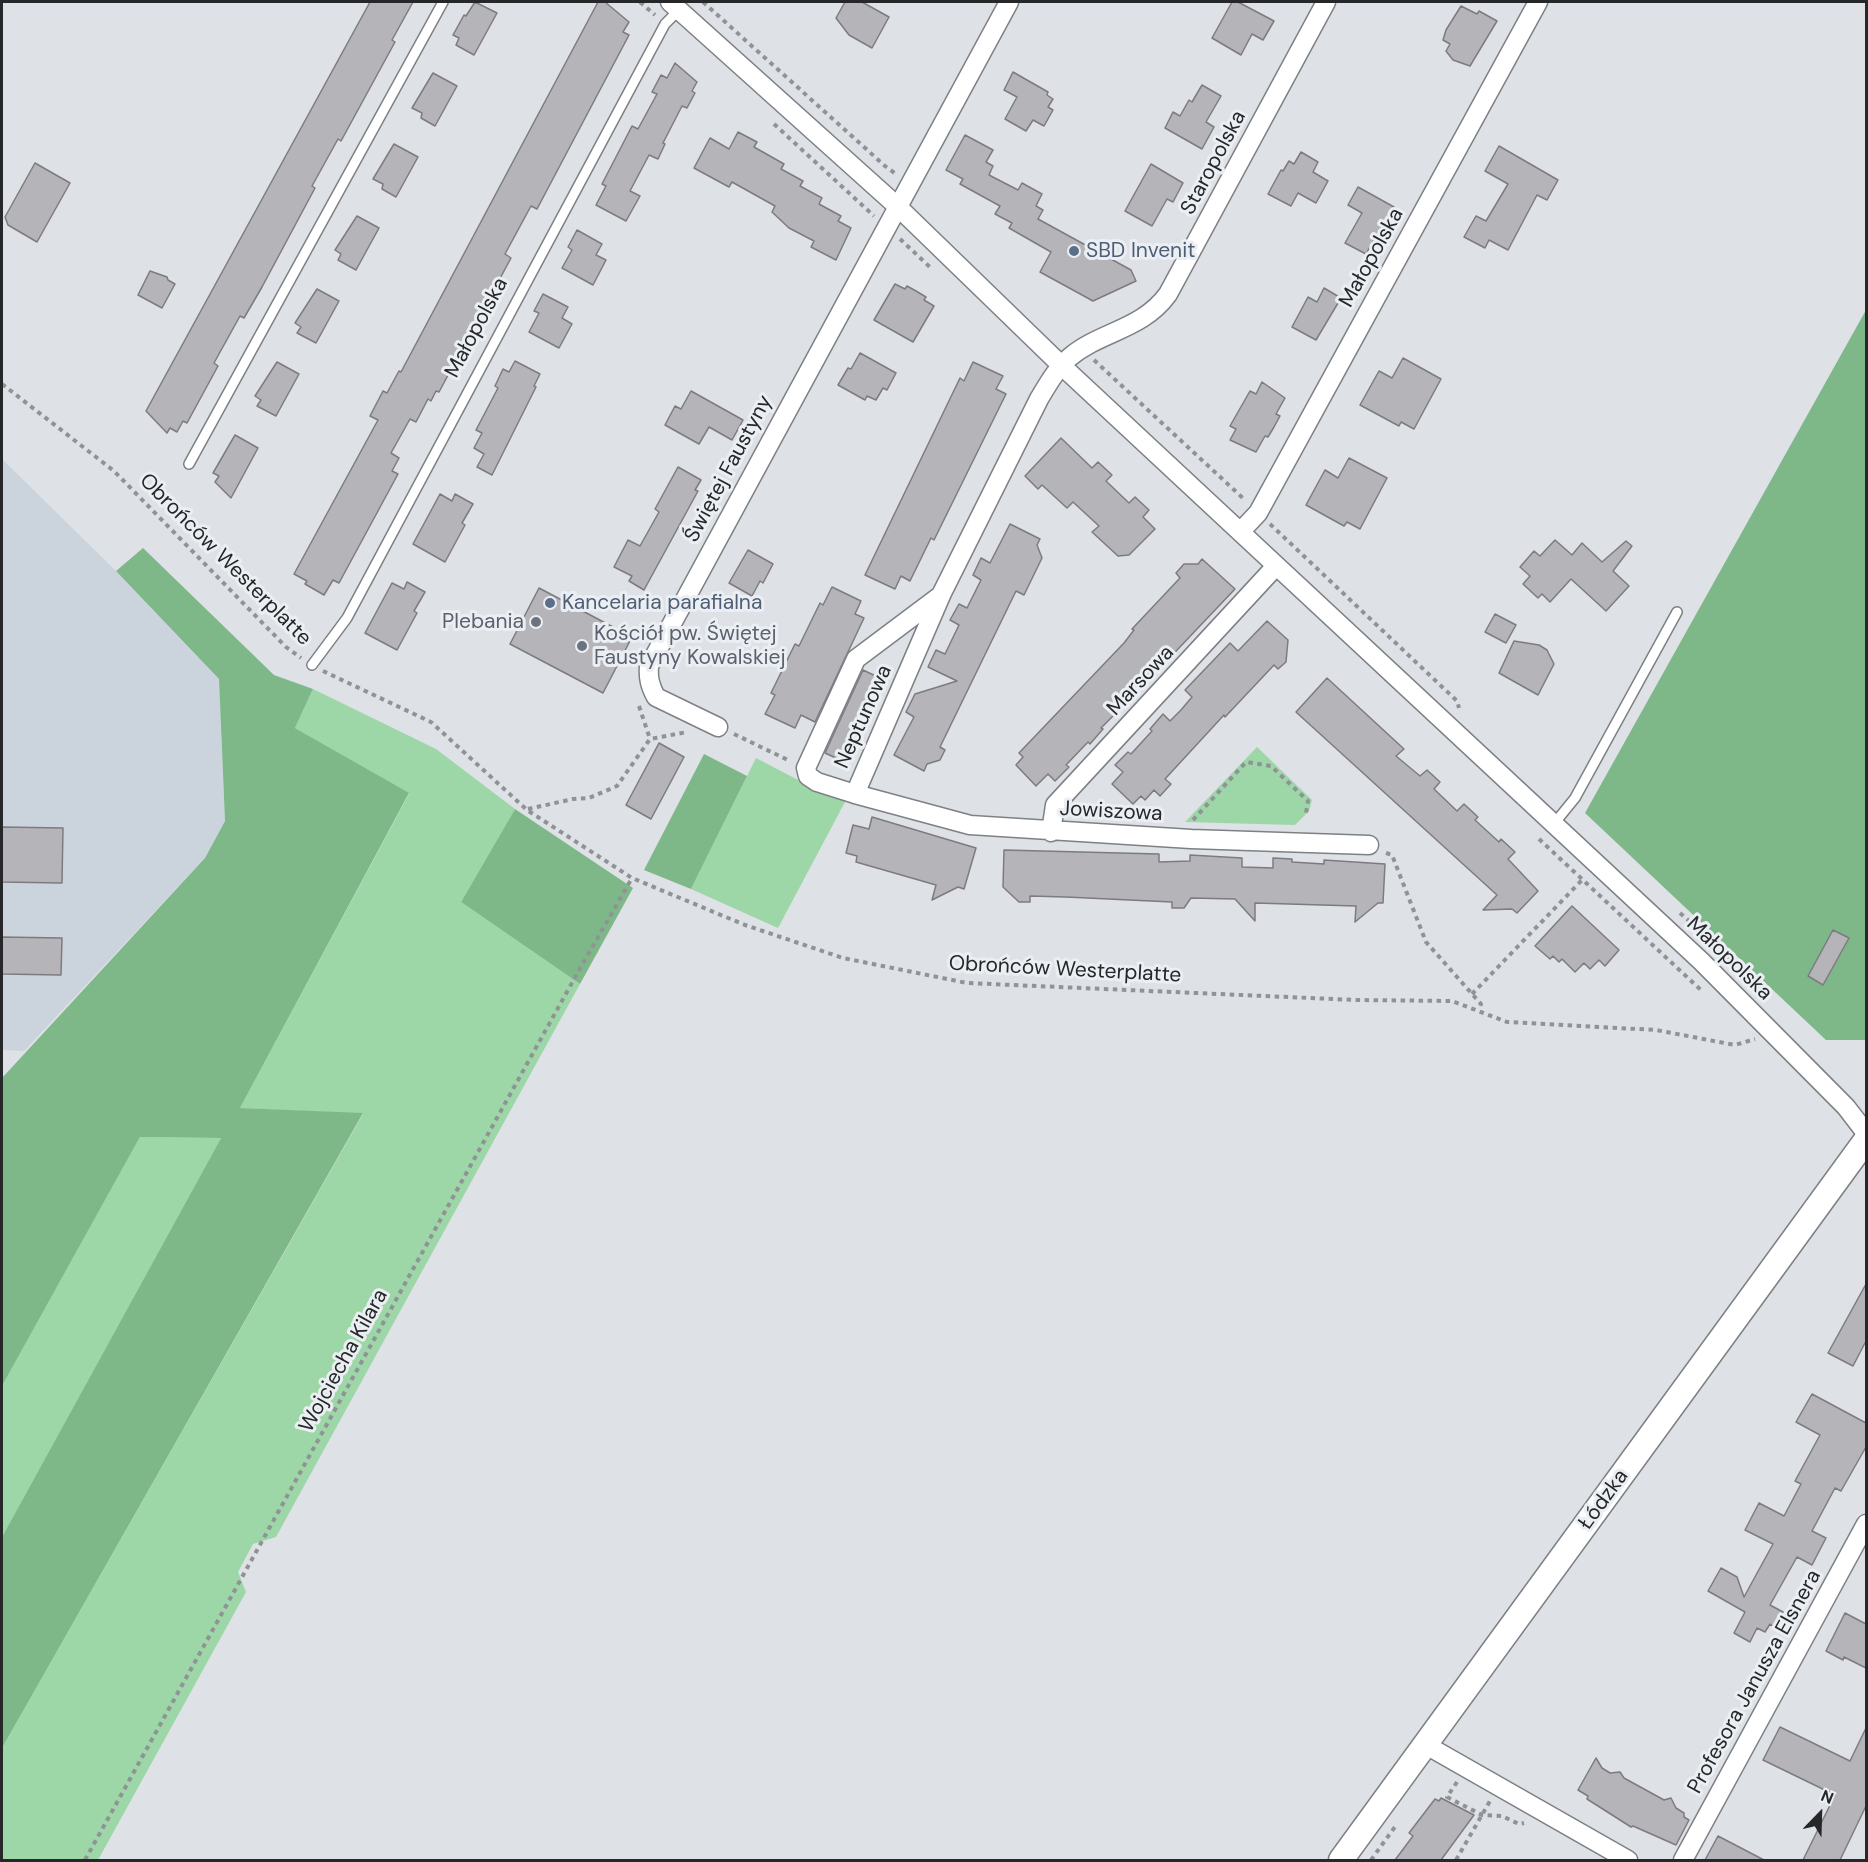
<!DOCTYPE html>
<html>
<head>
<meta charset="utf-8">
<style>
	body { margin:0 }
	#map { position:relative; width:1868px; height:1862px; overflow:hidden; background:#dee1e6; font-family:"DM Sans",sans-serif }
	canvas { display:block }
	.frame { position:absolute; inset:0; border:3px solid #252728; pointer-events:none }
	.north { position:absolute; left:1790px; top:1784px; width:60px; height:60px; -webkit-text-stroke:4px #ebeff3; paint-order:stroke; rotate:23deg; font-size:16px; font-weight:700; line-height:24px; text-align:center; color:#252728 }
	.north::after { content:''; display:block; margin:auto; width:21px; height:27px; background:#252728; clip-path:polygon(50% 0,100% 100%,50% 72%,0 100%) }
</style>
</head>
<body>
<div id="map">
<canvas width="1868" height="1862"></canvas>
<div class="frame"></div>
<div class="north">N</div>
</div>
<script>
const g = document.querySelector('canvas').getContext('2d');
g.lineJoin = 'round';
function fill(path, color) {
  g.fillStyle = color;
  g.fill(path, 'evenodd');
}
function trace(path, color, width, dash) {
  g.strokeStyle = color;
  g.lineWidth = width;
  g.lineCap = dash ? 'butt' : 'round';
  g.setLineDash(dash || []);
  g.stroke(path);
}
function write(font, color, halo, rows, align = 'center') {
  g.font = font + ' "DM Sans",sans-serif';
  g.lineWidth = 6;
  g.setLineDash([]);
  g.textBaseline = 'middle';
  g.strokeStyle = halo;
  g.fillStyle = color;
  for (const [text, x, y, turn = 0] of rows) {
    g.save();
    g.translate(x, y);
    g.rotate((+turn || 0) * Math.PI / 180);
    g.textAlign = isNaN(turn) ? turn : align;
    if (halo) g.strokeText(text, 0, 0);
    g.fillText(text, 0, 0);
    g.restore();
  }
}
fill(new Path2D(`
	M 2,459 L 116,571 L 219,679 L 225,821 L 205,858 L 24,1051 L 2,1050 Z`), '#cbd4dd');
fill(new Path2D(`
	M 313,689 L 436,749 L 515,809 L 461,902 L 580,984 L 276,1537 L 253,1544 L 238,1572 L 246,1592 L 98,1860 L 2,1860 L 2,1748 L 363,1114 L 240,1108 L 409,794 L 295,728 Z
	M 1257,747 L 1312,800 L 1309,811 L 1295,825 L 1185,822 Z
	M 756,758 L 821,792 L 846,800 L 778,928 L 691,889 Z
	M 140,1137 L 221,1138 L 2,1537 L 2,1386 Z`), '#9dd6a7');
fill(new Path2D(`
	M 1866,310 L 1866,1040 L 1826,1040 L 1585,813 Z
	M 143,548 L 274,675 L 313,689 L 295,728 L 409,793 L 240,1108 L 363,1113 L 2,1748 L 2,1537 L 221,1138 L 140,1137 L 2,1386 L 2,1078 L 205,858 L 225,821 L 219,679 L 116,571 Z
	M 704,754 L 747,776 L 691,889 L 644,870 Z
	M 515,809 L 633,888 L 580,984 L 461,902 Z`), '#7eb889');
const building = new Path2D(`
	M 370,2 L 413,2 L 392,40 L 395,42 L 341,141 L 338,139 L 312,186 L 315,188 L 262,287 L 244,318 L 240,316 L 214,363 L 218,366 L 187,423 L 183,421 L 177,432 L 170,428 L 167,433 L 146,411 Z
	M 475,2 L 497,13 L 474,55 L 456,45 L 459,38 L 453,35 L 464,15 L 466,16 Z
	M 598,2 L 605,2 L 629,22 L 623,32 L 629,35 L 537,209 L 531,206 L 505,254 L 511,258 L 439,392 L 436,391 L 431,401 L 428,399 L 416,422 L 410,419 L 391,453 L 399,458 L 392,471 L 398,474 L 339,583 L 333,580 L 324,595 L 305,584 L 307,581 L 294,574 L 378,420 L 370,416 L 383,391 L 387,393 L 399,371 L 401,372 Z
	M 845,2 L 862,2 L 889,17 L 872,48 L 849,35 L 836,18 Z
	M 1232,2 L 1238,2 L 1274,21 L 1263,40 L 1252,34 L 1241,55 L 1212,38 Z
	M 1461,6 L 1477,14 L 1479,11 L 1497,21 L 1470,66 L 1453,60 L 1446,51 L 1450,44 L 1443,40 L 1446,30 Z
	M 675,63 L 697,82 L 692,91 L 695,93 L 687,108 L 682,106 L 663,143 L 665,144 L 658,159 L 649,155 L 630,191 L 640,196 L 626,221 L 596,205 L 606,186 L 602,184 L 632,126 L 638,129 L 657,94 L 652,92 L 661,75 L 667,78 Z
	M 1013,72 L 1048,92 L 1047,95 L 1053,99 L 1048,107 L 1053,110 L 1044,126 L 1033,120 L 1026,131 L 1005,119 L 1017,97 L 1004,90 Z
	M 433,73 L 457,86 L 435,126 L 421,118 L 422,113 L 412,108 Z
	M 1202,85 L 1221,96 L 1206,122 L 1214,127 L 1202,149 L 1165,128 L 1173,112 L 1180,116 L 1189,100 L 1192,102 Z
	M 738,132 L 757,142 L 754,147 L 784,164 L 781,169 L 803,181 L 800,186 L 822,198 L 819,204 L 841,216 L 838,221 L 851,228 L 836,260 L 811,247 L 814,241 L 789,228 L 772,212 L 775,206 L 732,182 L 729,187 L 694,168 L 710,138 L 729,149 Z
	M 965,135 L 993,150 L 986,162 L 993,166 L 989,175 L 1018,190 L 1022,183 L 1042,194 L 1036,206 L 1043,210 L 1038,219 L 1131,270 L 1136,281 L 1093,301 L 1040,272 L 1051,252 L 1009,228 L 1012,223 L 995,214 L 1000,206 L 960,184 L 963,179 L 946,170 Z
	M 394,144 L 418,157 L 396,197 L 382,189 L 383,184 L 373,179 Z
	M 1499,146 L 1558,180 L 1547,200 L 1537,195 L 1508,250 L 1489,240 L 1485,248 L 1464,237 L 1476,216 L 1486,221 L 1508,184 L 1485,171 Z
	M 1301,152 L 1318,162 L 1313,172 L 1328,181 L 1316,203 L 1298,193 L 1291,206 L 1268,194 L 1281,170 L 1283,171 L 1289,161 L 1294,164 Z
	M 35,163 L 70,183 L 37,242 L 8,225 L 5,217 Z
	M 1151,164 L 1183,183 L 1173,202 L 1167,199 L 1152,226 L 1125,211 Z
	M 1358,187 L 1394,207 L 1385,225 L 1383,223 L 1366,254 L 1345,243 L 1362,213 L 1348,205 Z
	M 357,216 L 379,228 L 356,270 L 338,260 L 341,254 L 335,250 Z
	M 577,230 L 602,244 L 596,255 L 606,260 L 593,285 L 562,268 L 572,250 L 568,247 Z
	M 150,271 L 167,277 L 168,280 L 175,284 L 162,308 L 138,295 Z
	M 895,284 L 905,289 L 907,286 L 916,291 L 926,297 L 924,300 L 934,306 L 913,342 L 874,320 Z
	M 1324,288 L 1341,298 L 1316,340 L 1292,327 L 1308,297 L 1317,302 Z
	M 317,289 L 339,301 L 316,343 L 297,333 L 301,327 L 295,323 Z
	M 543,294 L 568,307 L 562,318 L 572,324 L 559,348 L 529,332 L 539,313 L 534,311 Z
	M 860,353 L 896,373 L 887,390 L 883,388 L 876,400 L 867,396 L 865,400 L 838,385 L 848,368 L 851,369 Z
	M 1403,358 L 1441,379 L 1414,429 L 1401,422 L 1399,426 L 1360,405 L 1379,371 L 1392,378 Z
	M 515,361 L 540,374 L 534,386 L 536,387 L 492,475 L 477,467 L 484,454 L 474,448 L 482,433 L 476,430 L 498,388 L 495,386 L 503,369 L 509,372 Z
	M 277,362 L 299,374 L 276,416 L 257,406 L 261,400 L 255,396 Z
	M 973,362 L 1003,376 L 996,389 L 1006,394 L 934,540 L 931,538 L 910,581 L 901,576 L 895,589 L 865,575 L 960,378 L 964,381 Z
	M 1262,382 L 1285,398 L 1276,414 L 1280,416 L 1274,427 L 1268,437 L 1265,436 L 1256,452 L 1230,440 L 1236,429 L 1230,426 L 1250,391 L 1256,394 Z
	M 691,391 L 743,420 L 732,440 L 709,427 L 699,444 L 665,425 L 675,406 L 681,409 Z
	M 235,435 L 258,448 L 231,498 L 215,482 L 219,476 L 213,473 Z
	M 1061,438 L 1092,468 L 1098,462 L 1112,475 L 1106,481 L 1129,503 L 1135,497 L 1149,510 L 1143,517 L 1155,529 L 1129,555 L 1118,556 L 1092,532 L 1099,526 L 1073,502 L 1067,508 L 1042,485 L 1038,489 L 1025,476 Z
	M 1349,458 L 1387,478 L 1360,529 L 1347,522 L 1344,526 L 1306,505 L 1325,470 L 1338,478 Z
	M 678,467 L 701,480 L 695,490 L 698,491 L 644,590 L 629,581 L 632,576 L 614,567 L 628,540 L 640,546 L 659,512 L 655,509 Z
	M 440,494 L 452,501 L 455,494 L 473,504 L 462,523 L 465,525 L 445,562 L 413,544 Z
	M 1010,524 L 1040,539 L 1037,545 L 1042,558 L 1024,595 L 1016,591 L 940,747 L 945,750 L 940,760 L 927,764 L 924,771 L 894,755 L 914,717 L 906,712 L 915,694 L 957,681 L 928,667 L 936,650 L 945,654 L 959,625 L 950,620 L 959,604 L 967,608 L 981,580 L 973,575 L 981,558 L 990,563 Z
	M 1555,540 L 1572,555 L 1582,543 L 1602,562 L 1626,541 L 1632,546 L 1613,571 L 1629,586 L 1606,611 L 1571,579 L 1550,602 L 1542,594 L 1538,598 L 1523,584 L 1530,576 L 1520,567 L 1534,551 L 1540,556 Z
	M 748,550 L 773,564 L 763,583 L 760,581 L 752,596 L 729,583 Z
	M 1202,559 L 1235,589 L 1160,668 L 1157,666 L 1135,690 L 1137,692 L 1101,728 L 1103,729 L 1090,744 L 1088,742 L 1066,765 L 1069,767 L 1055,781 L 1048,774 L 1036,786 L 1016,765 L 1023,757 L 1019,753 L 1124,643 L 1134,630 L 1132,629 L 1180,578 L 1176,573 L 1184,564 L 1198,564 Z
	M 407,582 L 425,592 L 414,611 L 417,613 L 397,650 L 365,633 L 392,583 L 404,589 Z
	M 832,587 L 861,601 L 855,614 L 864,618 L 815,722 L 801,715 L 795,728 L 765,714 L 775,695 L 771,693 L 795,644 L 799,646 L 820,603 L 823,605 Z
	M 539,588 L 632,637 L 603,693 L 510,644 Z
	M 1495,614 L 1516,625 L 1506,643 L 1485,632 Z
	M 1267,621 L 1288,640 L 1286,662 L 1278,669 L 1274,665 L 1225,717 L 1224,715 L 1165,779 L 1171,784 L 1160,796 L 1154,790 L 1145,800 L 1141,796 L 1133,804 L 1112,784 L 1123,772 L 1115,765 L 1128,752 L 1131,754 L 1152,731 L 1150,729 L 1163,714 L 1170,721 L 1181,710 L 1192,697 L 1185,690 L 1230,643 L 1238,651 Z
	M 1514,641 L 1539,645 L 1547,650 L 1554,664 L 1538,695 L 1499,673 Z
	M 863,670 L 880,678 L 840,760 L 825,753 Z
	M 1327,678 L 1404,749 L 1396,756 L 1420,776 L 1427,770 L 1440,782 L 1434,789 L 1457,811 L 1464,804 L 1478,817 L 1475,820 L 1499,842 L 1501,839 L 1515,852 L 1508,859 L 1538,891 L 1517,913 L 1512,909 L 1483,910 L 1497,895 L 1296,712 Z
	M 659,743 L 684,757 L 651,819 L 626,805 Z
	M 872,817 L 976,848 L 964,889 L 958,887 L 932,900 L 936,885 L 856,862 L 857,856 L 846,853 L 853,825 L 869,829 Z
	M 2,827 L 63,828 L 62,883 L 2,882 Z
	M 1004,850 L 1159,854 L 1159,862 L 1190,861 L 1190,855 L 1242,858 L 1242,867 L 1273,868 L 1273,858 L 1292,859 L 1292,862 L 1324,864 L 1324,860 L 1385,864 L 1383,903 L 1378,903 L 1355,922 L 1356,906 L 1255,903 L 1255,921 L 1235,899 L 1191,898 L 1184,908 L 1172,908 L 1172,902 L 1066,897 L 1030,896 L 1030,902 L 1019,902 L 1003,887 Z
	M 1572,906 L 1619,950 L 1605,966 L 1599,960 L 1590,969 L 1584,963 L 1575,972 L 1562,959 L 1559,962 L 1553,956 L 1550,959 L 1535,946 Z
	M 1833,930 L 1849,938 L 1823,985 L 1808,976 Z
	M 2,937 L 62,938 L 61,975 L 2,974 Z
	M 1866,1284 L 1866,1341 L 1853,1366 L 1828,1353 Z
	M 1812,1394 L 1866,1423 L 1866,1447 L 1841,1491 L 1835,1488 L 1812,1531 L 1826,1538 L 1812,1565 L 1797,1557 L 1770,1605 L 1783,1612 L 1774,1627 L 1770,1624 L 1765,1632 L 1757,1628 L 1750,1642 L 1734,1633 L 1745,1612 L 1708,1591 L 1721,1568 L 1737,1577 L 1744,1597 L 1773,1544 L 1745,1530 L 1759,1503 L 1784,1516 L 1801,1484 L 1795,1481 L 1820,1435 L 1796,1422 Z
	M 1845,1613 L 1866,1624 L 1866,1668 L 1844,1657 L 1843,1660 L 1826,1651 Z
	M 1780,1727 L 1850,1761 L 1866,1728 L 1866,1806 L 1840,1860 L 1803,1860 L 1835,1795 L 1763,1760 Z
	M 1596,1758 L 1602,1768 L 1610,1773 L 1620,1772 L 1624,1778 L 1664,1800 L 1671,1798 L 1676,1808 L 1684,1813 L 1684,1817 L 1689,1820 L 1676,1845 L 1633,1826 L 1631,1827 L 1587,1799 L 1588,1796 L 1578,1790 Z
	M 1441,1798 L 1474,1815 L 1441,1860 L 1395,1860 L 1413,1836 L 1409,1833 L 1435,1799 L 1439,1801 Z
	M 1718,1836 L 1764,1860 L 1705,1860 Z`);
fill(building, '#b5b4b8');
trace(building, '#7d7b80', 1.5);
const service = new Path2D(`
	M 189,464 L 443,2
	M 312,665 L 347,618 L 665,24 L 679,10
	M 1553,825 L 1575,798 L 1677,612`);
const minor = new Path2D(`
	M 670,2 L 897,206 L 1062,366 L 1701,961 L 1846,1107 L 1866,1133
	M 1240,532 L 1258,513 L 1538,2
	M 940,596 L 856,659 L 806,768 L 808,776 L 817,782 L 855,794 L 970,825 L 1191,839 L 1369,845
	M 718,727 L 656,697 C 650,686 648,678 649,666 L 1009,2
	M 855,794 L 942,593 L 1039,399 C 1048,384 1057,368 1070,357 C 1101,331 1142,330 1168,294 L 1326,2
	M 1051,832 L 1055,805 L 1276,566
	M 1426,1745 L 1628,1860
	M 1683,1860 L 1866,1524`);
const tertiary = new Path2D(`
	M 1341,1860 L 1866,1140`);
trace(service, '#7d8084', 12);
trace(minor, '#7d8084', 21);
trace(tertiary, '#7d8084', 27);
trace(new Path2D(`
	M 640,2 L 655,15
	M 703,2 L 885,166 L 896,174
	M 774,124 L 874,216
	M 900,239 L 932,269
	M 1094,360 L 1245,500
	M 2,384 L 114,471 L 286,647 L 301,658
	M 1270,524 L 1457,701 L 1459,708
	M 323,671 L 431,722 L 527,810 L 632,878 L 745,925 L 843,958 L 967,983 L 1356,1000 L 1452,1001 L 1507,1022 L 1656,1030 L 1735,1045 L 1755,1039
	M 639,706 L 650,739
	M 734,734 L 790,761
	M 528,809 L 573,799 L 589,798 L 617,786 L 650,739 L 687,732
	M 1193,820 L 1246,762 L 1271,766 L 1308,801 L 1306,813
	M 1539,839 L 1702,991
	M 1386,853 L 1392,855 L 1426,942 L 1481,1004 L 1479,1010
	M 1680,913 L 1721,949 L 1765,995
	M 1472,994 L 1582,880
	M 1457,1782 L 1447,1797 L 1482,1815 L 1502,1816 L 1519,1824 L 1524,1823
	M 85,1860 L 578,972 L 632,878
	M 1371,1860 L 1397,1824
	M 1456,1860 L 1490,1801`), '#909396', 4, [4.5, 4.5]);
trace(service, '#fff', 9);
trace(minor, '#fff', 18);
trace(tertiary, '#fff', 24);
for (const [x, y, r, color] of [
	[1074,251,6,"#5c6f8a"],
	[550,603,6,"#5c6f8a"],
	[536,622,6,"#6b7280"],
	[582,646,6,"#6b7280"]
]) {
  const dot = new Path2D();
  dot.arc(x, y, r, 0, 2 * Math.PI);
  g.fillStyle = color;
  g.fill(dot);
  trace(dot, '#ebeff3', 2);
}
write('21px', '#252728', '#ebeff3', [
	["Staropolska",1214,163,-62],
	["Małopolska",1372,258,-61],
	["Małopolska",477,328,-62],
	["Świętej Faustyny",729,469,-62],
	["Obrońców Westerplatte",225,560,45],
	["Marsowa",1141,681,-47],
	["Neptunowa",864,717,-66],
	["Jowiszowa",1111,812,3],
	["Małopolska",1729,959,44],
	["Obrońców Westerplatte",1065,970,3],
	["Wojciecha Kilara",344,1361,-61],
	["Łódzka",1604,1500,-54],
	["Profesora Janusza Elsnera",1755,1682,-61]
]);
write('21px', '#4e5e75', '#ebeff3', [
	["SBD Invenit",1086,251],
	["Kancelaria parafialna",562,603]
], 'left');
write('21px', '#5b616d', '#ebeff3', [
	["Plebania",524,622],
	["Kościół pw. Świętej",594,634,"left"],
	["Faustyny Kowalskiej",594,658,"left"]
], 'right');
</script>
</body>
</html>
